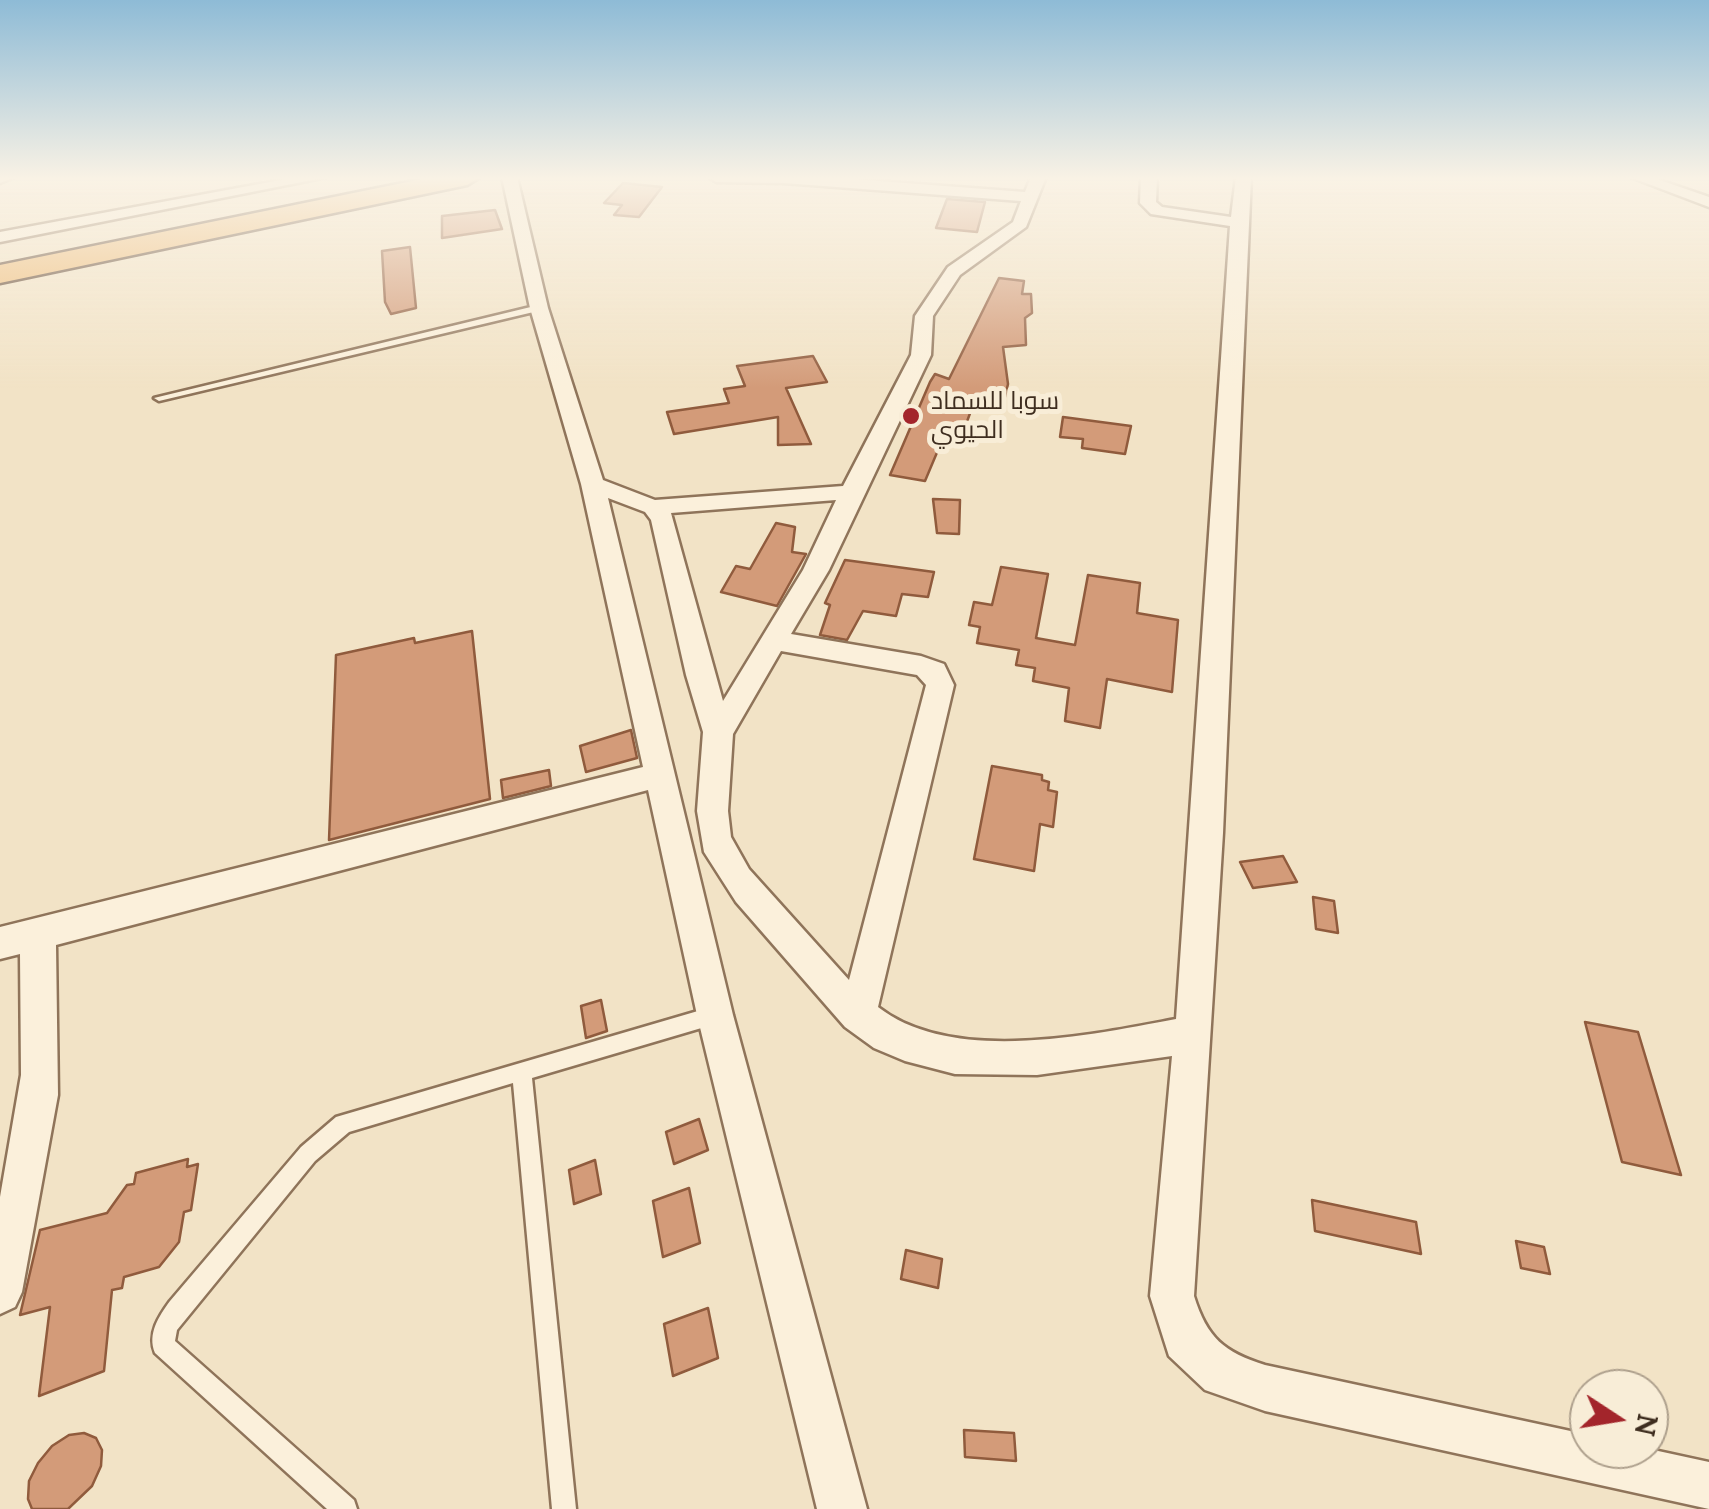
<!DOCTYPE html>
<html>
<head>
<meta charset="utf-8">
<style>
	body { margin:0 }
	#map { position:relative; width:1709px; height:1509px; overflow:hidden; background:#f2e3c6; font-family:Lora,serif }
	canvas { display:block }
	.north { position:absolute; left:1569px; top:1369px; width:100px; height:100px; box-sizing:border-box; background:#f8edd7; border:2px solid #aea08d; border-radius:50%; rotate:102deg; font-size:28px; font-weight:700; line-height:40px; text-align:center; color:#3e2d1f }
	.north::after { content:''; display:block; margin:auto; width:35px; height:45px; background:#a3252b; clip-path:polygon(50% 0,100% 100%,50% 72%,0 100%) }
</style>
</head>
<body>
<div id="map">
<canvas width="1709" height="1509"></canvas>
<div class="north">N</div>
</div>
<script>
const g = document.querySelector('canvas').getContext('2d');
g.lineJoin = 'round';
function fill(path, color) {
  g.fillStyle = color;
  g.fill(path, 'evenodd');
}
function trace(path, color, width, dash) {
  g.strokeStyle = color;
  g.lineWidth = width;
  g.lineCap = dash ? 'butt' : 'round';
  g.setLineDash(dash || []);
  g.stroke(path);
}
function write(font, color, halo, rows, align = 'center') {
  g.font = font + ' Lora,Cairo,serif';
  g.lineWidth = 10;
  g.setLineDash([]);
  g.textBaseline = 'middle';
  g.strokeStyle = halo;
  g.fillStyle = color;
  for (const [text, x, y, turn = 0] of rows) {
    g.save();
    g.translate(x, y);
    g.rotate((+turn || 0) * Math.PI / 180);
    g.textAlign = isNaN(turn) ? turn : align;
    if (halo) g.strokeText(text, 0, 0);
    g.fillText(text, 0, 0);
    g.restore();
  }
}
const building = new Path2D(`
	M 623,183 L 662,187 L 639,217 L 614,215 L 622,205 L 604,203 Z
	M 947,199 L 985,202 L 977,232 L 936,228 Z
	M 495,210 L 502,229 L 442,238 L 442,216 Z
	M 410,247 L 416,308 L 391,314 L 385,302 L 382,251 Z
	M 999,278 L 1024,281 L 1022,294 L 1031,294 L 1032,313 L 1025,318 L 1026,345 L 1003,347 L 1008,384 L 1004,401 L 976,397 L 965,427 L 949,424 L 925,481 L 890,475 L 930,382 L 935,374 L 949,379 Z
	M 813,356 L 827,382 L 786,388 L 811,444 L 778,445 L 778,417 L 674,434 L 667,412 L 729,403 L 724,389 L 745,386 L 737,366 Z
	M 1063,417 L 1131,426 L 1125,454 L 1082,448 L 1083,439 L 1060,437 Z
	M 933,499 L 960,500 L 959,534 L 937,533 Z
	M 776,523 L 795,527 L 792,552 L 806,554 L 777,606 L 721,592 L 736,566 L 750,569 Z
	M 845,560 L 934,572 L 928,597 L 902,594 L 896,616 L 863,611 L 847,640 L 820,635 L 830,605 L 825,603 Z
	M 1001,567 L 1048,574 L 1036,638 L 1075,645 L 1088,575 L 1140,583 L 1137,613 L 1178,620 L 1172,692 L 1107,679 L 1100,728 L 1065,721 L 1069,688 L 1033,681 L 1035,668 L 1016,665 L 1019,650 L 977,643 L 980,627 L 969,625 L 974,602 L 992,605 Z
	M 472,631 L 490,799 L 329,840 L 336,655 L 414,638 L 415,643 Z
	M 631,730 L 637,758 L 586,772 L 580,746 Z
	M 992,766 L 1042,775 L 1042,780 L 1049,782 L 1048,790 L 1057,792 L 1053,827 L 1040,824 L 1034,871 L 974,859 Z
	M 549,770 L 551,786 L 503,798 L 501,780 Z
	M 1283,856 L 1297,882 L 1253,888 L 1240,862 Z
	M 1313,897 L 1334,901 L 1338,933 L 1316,929 Z
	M 601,1000 L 607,1031 L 586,1038 L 581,1006 Z
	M 1585,1022 L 1638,1032 L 1681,1175 L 1622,1162 Z
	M 699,1119 L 708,1150 L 674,1164 L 666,1132 Z
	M 188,1159 L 187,1167 L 198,1164 L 191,1210 L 184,1212 L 179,1242 L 159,1267 L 124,1277 L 122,1288 L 112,1290 L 104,1371 L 39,1396 L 50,1307 L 20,1315 L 40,1230 L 107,1213 L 127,1185 L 134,1184 L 136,1173 Z
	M 595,1160 L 601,1194 L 574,1204 L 569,1170 Z
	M 689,1188 L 700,1243 L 663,1257 L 653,1201 Z
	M 1312,1200 L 1416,1222 L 1421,1254 L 1315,1231 Z
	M 1516,1241 L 1544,1247 L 1550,1274 L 1521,1268 Z
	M 906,1250 L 942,1259 L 938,1288 L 901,1279 Z
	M 708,1308 L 718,1358 L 673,1376 L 664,1324 Z
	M 964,1430 L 1014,1433 L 1016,1461 L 965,1457 Z
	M 84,1433 L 96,1438 L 102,1450 L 101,1466 L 92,1486 L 68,1509 L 32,1509 L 28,1499 L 29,1481 L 38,1463 L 52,1446 L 69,1435 Z`);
fill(building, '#d39b79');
trace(building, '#905b3d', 2.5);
const service = new Path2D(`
	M 539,305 L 544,308 L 542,310 L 159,401 L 154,398 Z
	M 715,1006 L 721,1009 L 724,1015 L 721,1021 L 715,1024 L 532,1078 L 576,1509 L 552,1509 L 513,1083 L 349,1132 L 315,1161 L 177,1330 L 175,1341 L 354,1500 L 357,1509 L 327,1509 L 155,1353 C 147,1334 159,1316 170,1301 L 301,1147 L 336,1117 Z`);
const minor = new Path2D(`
	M 0,177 L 15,177 L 0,183 Z
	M 297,177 L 327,177 L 0,242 L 0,232 Z
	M 502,177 L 517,177 L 548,308 L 603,480 L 655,500 L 843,486 L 911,355 L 915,316 L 948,267 L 1013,222 L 1021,201 L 784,183 L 716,182 L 709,177 L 825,177 L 1025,192 L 1031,177 L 1046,177 L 1026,227 L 960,275 L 933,316 L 931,355 L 829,570 L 791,634 L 921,656 L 944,664 L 954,685 L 878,1007 C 952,1065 1090,1035 1176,1019 L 1230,226 L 1151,214 L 1140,203 L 1141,177 L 1157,177 L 1156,202 L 1162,207 L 1231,217 L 1236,177 L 1251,177 L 1223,833 L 1194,1296 C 1207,1338 1224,1352 1265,1365 L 1589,1435 L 1589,1449 L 1649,1449 L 1709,1462 L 1709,1509 L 1265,1411 L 1205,1390 L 1169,1356 L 1150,1296 L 1172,1056 L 1037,1075 L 955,1074 L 905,1061 L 874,1048 L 845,1027 L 736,902 L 704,852 L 697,811 L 703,732 L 686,675 L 651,520 L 645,512 L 608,498 L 733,1015 L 867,1509 L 817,1509 L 697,1015 L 648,790 L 56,945 L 58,1095 L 22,1292 L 15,1307 L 0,1314 L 0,1197 L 21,1075 L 20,954 L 0,959 L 0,927 L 643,767 L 581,484 L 530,308 ZM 836,500 L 803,570 L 723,701 L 671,513 ZM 781,651 L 917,675 L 926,685 L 849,980 L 749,869 L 731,837 L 728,811 L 733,734 Z
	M 1630,177 L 1651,177 L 1709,197 L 1709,207 Z`);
const trunk = new Path2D(`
	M 432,177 L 480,177 L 467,185 L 0,283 L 0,265 Z`);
trace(service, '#8f745a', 5);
trace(minor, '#8f745a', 5);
trace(trunk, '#5d422e', 5);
fill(service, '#fbf0db');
fill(minor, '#fbf0db');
fill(trunk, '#eb7');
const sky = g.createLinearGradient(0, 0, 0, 388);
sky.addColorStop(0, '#8ebbd6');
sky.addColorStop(0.46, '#f9f2e5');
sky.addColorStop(1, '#f9f2e500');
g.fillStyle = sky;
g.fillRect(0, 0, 1709, 388);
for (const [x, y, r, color] of [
	[911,416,10,"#a3252b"]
]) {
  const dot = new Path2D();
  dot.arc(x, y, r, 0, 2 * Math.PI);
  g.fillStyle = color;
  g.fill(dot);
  trace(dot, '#f8edd7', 4);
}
write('25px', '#3e2d1f', '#f8edd7', [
	["سوبا للسماد",931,402],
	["الحيوي",931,431]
], 'left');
</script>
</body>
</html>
